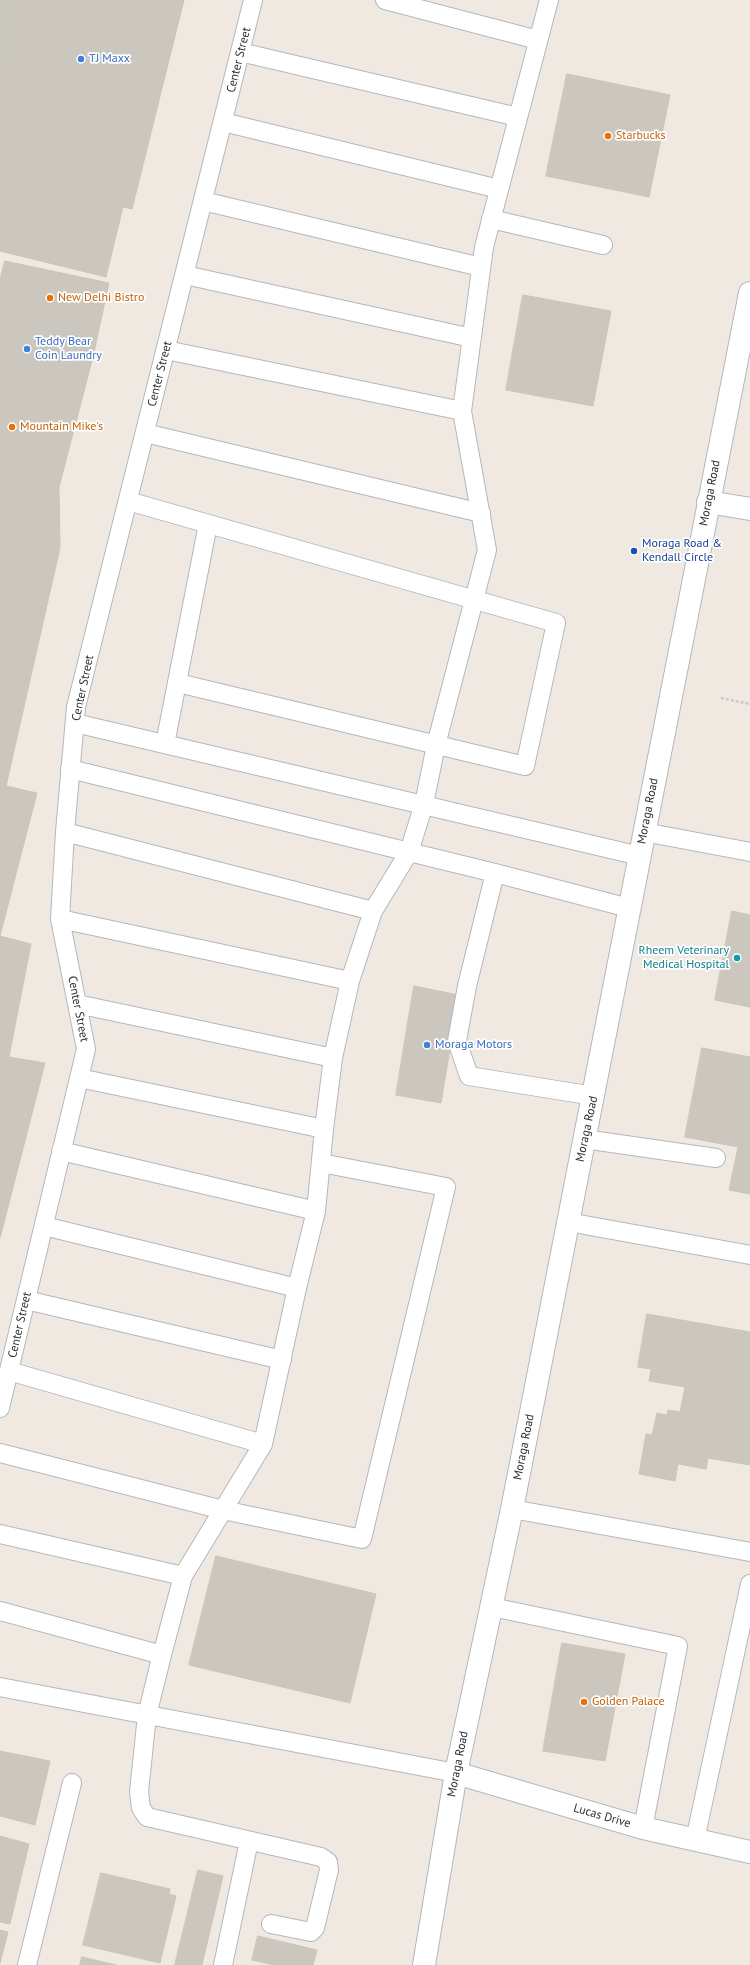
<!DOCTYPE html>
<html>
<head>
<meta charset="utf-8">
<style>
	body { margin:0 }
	canvas { display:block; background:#efe9e1 }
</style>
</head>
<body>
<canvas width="750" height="1965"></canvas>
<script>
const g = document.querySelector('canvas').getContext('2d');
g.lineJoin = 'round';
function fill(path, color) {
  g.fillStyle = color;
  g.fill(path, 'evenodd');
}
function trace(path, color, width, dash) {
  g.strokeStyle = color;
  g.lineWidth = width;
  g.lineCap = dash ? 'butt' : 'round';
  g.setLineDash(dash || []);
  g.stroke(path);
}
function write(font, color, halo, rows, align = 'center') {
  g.font = font + ' "PT Sans",sans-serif';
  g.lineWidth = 3.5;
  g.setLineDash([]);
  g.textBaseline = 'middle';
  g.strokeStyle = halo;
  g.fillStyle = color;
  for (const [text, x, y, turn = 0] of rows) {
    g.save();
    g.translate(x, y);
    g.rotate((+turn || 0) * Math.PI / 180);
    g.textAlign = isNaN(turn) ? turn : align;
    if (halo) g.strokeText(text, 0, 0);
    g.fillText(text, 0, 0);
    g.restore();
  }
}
const building = new Path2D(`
	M 0,0 L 184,0 L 132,209 L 123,207 L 106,277 L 0,251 Z
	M 567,74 L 670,95 L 649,197 L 546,176 Z
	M 5,261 L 109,283 L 93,357 L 59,487 L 60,548 L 6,786 L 37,793 L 0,936 L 31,944 L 9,1057 L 45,1063 L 0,1238 L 0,280 Z
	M 523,295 L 611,311 L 593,406 L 506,390 Z
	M 732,911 L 750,915 L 750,1007 L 715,1000 Z
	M 414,986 L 459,995 L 441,1103 L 396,1095 Z
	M 702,1048 L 750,1057 L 750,1194 L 729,1190 L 738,1147 L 685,1137 Z
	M 647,1314 L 750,1332 L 750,1465 L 708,1458 L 706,1469 L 678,1464 L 675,1481 L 639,1474 L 646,1434 L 652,1435 L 657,1413 L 667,1415 L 668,1410 L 680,1412 L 685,1387 L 649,1381 L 651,1369 L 638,1367 Z
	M 216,1556 L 376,1594 L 350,1703 L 189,1665 Z
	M 562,1643 L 625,1654 L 605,1761 L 543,1751 Z
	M 0,1751 L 50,1761 L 35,1825 L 0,1816 Z
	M 0,1836 L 29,1844 L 10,1924 L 0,1922 Z
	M 198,1870 L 223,1876 L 202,1965 L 175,1965 Z
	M 101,1873 L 170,1889 L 169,1894 L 176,1896 L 160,1963 L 83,1945 Z
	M 0,1930 L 8,1932 L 0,1963 Z
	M 258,1936 L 317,1950 L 313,1965 L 274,1965 L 252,1960 Z
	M 82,1957 L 116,1965 L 80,1965 Z`);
fill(building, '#cbc7bf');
trace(building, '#cbc5ba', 1);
const service = new Path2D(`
	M 385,0 L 538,40
	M 240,52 L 518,117
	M 223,122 L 499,189
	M 203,201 L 481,267
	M 491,219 L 603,245
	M 185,275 L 472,338
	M 166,350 L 462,411
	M 145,433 L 481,513
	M 128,501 L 556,623 L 525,766 L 178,683
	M 75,723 L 640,856
	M 165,744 L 208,524
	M 70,769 L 495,873 L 629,908
	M 65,832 L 373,911
	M 644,832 L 750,852
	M 495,873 L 467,986 L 457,1041 L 469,1076 L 594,1096
	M 60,919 L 350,981
	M 77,1004 L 333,1058
	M 79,1078 L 324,1129
	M 584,1139 L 716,1158
	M 61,1151 L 316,1211
	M 568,1222 L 750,1255
	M 44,1226 L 297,1288
	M 26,1300 L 282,1360
	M 9,1371 L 263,1444
	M 0,1408 L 86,1049 L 60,919 L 65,832 L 76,707 L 253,0
	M 0,1453 L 223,1510 L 362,1539 L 446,1187 L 321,1163
	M 512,1509 L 750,1552
	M 0,1534 L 183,1576 L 162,1655 L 0,1611
	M 183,1576 L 263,1444 L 297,1288 L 316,1211 L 324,1129 L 333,1058 L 350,981 L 373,911 L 409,852 L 424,804 L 436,745 L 487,550 L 462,411 L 484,247 L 549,0
	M 492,1607 L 678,1646 L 643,1828
	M 162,1655 L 147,1715 L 139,1792 L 141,1808 L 147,1817 L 321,1857 L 328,1862 L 329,1870 L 315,1928 L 311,1932 L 271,1924
	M 0,1687 L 456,1773
	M 695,1840 L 750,1584
	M 27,1965 L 72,1783
	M 223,1965 L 249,1841`);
const minor = new Path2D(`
	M 708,502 L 750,509
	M 456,1773 L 643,1828 L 750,1852`);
const secondary = new Path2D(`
	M 424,1965 L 456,1773 L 512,1509 L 750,293`);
trace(service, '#b4b7c1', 20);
trace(minor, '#b4b7c1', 24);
trace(secondary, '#b4b7c1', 24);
trace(new Path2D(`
	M 721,698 L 750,704`), '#c9c9c9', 2.5, [3, 2]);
trace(service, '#fff', 18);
trace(minor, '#fff', 22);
trace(secondary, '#fff', 22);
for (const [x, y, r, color] of [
	[81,59,4,"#3f7fe0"],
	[608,136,4,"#e8710a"],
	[50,298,4,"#e8710a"],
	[27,349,4,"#3f7fe0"],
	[12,427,4,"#e8710a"],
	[634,551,4,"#1a4fb4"],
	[737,958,4,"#0f9aa8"],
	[427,1045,4,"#3f7fe0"],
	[584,1702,4,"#e8710a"]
]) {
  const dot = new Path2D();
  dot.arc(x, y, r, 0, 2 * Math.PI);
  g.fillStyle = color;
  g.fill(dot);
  trace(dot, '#fff', 1.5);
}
write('12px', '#366cbe', '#fff', [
	["TJ Maxx",89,59],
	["Teddy Bear",35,342],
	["Coin Laundry",35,356],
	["Moraga Motors",435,1045]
], 'left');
write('12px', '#2e2e2e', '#fff', [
	["Center Street",239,60,-76],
	["Center Street",160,374,-76],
	["Moraga Road",710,493,-79],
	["Center Street",83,688,-78],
	["Moraga Road",648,811,-79],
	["Center Street",78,1009,79],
	["Moraga Road",587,1129,-78],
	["Center Street",20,1325,-77],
	["Moraga Road",524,1447,-79],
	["Moraga Road",458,1764,-79],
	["Lucas Drive",602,1816,16]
]);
write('12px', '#c56008', '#fff', [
	["Starbucks",616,136],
	["New Delhi Bistro",58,298],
	["Mountain Mike's",20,427],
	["Golden Palace",592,1702]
], 'left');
write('12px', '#164399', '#fff', [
	["Moraga Road &",642,544],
	["Kendall Circle",642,558]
], 'left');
write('12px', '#0d838f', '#fff', [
	["Rheem Veterinary",729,951],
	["Medical Hospital",729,965]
], 'right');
</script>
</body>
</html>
